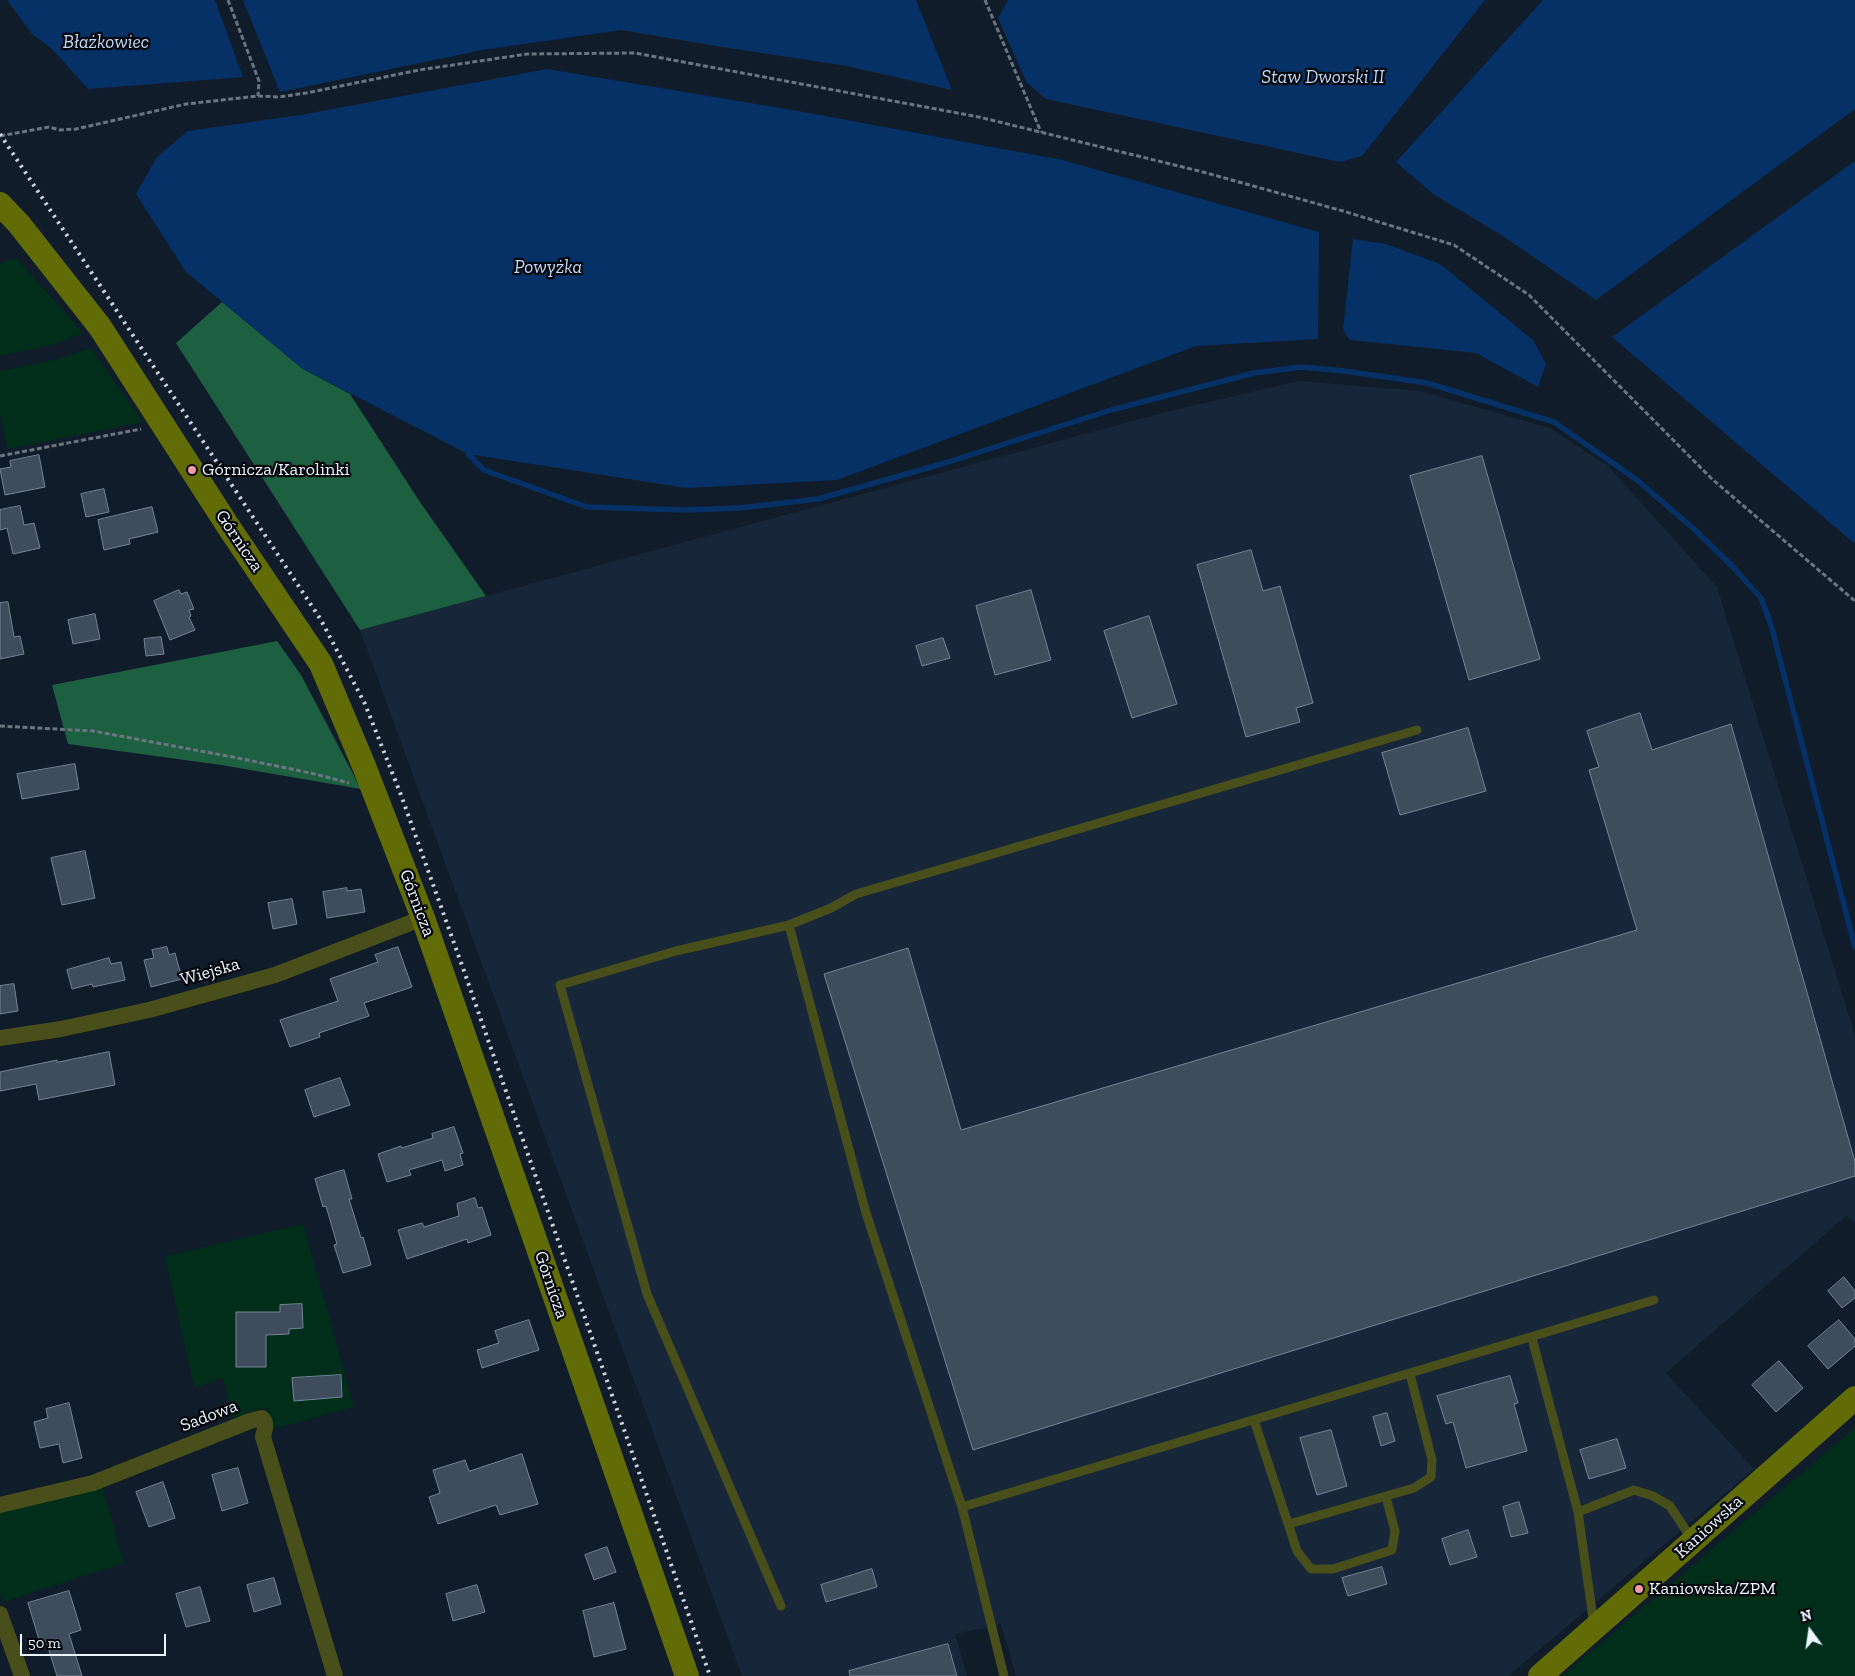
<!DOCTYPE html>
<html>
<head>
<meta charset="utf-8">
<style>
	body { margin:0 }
	#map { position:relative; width:1855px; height:1676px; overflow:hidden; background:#101c29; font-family:"Zilla Slab",serif }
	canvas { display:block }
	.north { position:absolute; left:1785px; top:1606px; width:50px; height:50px; -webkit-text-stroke:4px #03060b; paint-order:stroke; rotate:346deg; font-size:14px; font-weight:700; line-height:20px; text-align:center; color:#ecf4fe }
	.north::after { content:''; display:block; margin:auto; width:18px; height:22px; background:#ecf4fe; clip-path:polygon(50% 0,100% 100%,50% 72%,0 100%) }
	.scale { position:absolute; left:20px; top:1634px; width:146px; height:22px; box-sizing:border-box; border:2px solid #ecf4fe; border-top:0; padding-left:6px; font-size:15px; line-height:18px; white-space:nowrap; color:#ecf4fe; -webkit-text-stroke:4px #03060b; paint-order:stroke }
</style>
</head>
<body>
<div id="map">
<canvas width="1855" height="1676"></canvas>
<div class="north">N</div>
<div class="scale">50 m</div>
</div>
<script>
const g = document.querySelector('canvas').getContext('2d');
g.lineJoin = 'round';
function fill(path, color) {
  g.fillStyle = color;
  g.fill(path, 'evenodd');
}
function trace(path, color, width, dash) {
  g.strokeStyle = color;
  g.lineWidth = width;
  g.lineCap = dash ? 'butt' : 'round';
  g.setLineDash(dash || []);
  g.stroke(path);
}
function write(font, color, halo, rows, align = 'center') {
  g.font = font + ' "Zilla Slab",serif';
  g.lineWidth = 4.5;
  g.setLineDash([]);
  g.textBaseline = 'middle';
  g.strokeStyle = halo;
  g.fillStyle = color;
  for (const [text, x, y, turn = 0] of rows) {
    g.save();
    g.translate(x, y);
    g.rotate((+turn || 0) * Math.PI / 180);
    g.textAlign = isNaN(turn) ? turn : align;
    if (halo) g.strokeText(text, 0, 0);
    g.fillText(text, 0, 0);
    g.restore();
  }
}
fill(new Path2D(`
	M 1299,381 L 1420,391 L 1550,428 L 1608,466 L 1717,587 L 1855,1036 L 1855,1223 L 1847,1215 L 1666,1373 L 1754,1469 L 1508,1676 L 1016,1676 L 1001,1624 L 955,1634 L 967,1676 L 742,1676 L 360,630 L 1166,412 Z`), '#172739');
fill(new Path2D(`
	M 16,258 L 83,333 L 54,344 L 0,356 L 0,263 Z
	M 91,348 L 143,422 L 8,449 L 0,415 L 0,371 L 58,359 Z
	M 303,1224 L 354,1407 L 273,1429 L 267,1407 L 232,1418 L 223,1378 L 194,1388 L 165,1256 Z
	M 1855,1428 L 1855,1676 L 1562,1676 Z
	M 102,1487 L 124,1563 L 3,1602 L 0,1592 L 0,1512 Z`), '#002e1b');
fill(new Path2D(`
	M 222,302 L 303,369 L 350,394 L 420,502 L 486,596 L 360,630 L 176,343 Z
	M 277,641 L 301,675 L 361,789 L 221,765 L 68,744 L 52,685 Z`), '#1c5f41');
fill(new Path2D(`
	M 7,0 L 215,0 L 243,77 L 88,89 L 52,49 L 32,34 Z
	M 243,0 L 916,0 L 952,90 L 847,66 L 722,47 L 621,30 L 482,50 L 280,92 Z
	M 1008,0 L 1485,0 L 1362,156 L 1340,162 L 1046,99 L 1027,83 L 998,18 Z
	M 1543,0 L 1855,0 L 1855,109 L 1596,300 L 1503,236 L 1433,194 L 1396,162 Z
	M 547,69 L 798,111 L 1062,160 L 1319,232 L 1318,339 L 1196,346 L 837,480 L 686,488 L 468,454 L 303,369 L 186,272 L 136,194 L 157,157 L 188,131 L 306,114 Z
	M 1855,161 L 1855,544 L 1612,337 Z
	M 1353,239 L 1386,244 L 1440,264 L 1533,340 L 1546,364 L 1538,387 L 1476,353 L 1350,340 L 1343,330 Z`), '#063167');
trace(new Path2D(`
	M 468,454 L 484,470 L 587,507 L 685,510 L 739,508 L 818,499 L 945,463 L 1111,410 L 1254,373 L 1301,367 L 1344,371 L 1427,383 L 1554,422 L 1637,480 L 1694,529 L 1734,568 L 1761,598 L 1771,625 L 1855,947`), '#063167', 5.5);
const building = new Path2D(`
	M 39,455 L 45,487 L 5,495 L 0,469 L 11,467 L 10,461 Z
	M 1482,456 L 1540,659 L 1469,680 L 1410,476 Z
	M 104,489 L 109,512 L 86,517 L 81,494 Z
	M 20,506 L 24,525 L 34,523 L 40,548 L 13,554 L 7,528 L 0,530 L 0,510 Z
	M 152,507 L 158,532 L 129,539 L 130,544 L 104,550 L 98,520 Z
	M 1251,550 L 1263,591 L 1280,586 L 1313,703 L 1296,708 L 1300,722 L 1246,737 L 1197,565 Z
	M 179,590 L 181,594 L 187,592 L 194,609 L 189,610 L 191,616 L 189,617 L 195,630 L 170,640 L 154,601 Z
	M 1031,590 L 1051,660 L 995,675 L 976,606 Z
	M 8,602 L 14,637 L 20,636 L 24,654 L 0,659 L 0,603 Z
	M 95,614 L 100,639 L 73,644 L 68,620 Z
	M 1149,616 L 1177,704 L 1132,718 L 1104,631 Z
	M 161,637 L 164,654 L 146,656 L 144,639 Z
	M 943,638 L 950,658 L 922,666 L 916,646 Z
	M 1640,713 L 1652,750 L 1731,724 L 1855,1162 L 1855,1176 L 973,1450 L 824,974 L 908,948 L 961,1130 L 1637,930 L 1589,770 L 1599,767 L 1587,731 Z
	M 1468,728 L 1486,791 L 1400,815 L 1382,753 Z
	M 75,764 L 79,789 L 22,799 L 17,774 Z
	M 85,851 L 95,898 L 62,905 L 51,858 Z
	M 347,888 L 347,891 L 361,889 L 365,912 L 327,918 L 323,892 Z
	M 292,899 L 297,924 L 273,929 L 268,903 Z
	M 167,947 L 169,955 L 175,953 L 182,979 L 151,987 L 144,960 L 154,958 L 152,950 Z
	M 398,947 L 412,987 L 364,1003 L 369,1016 L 319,1033 L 320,1037 L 290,1047 L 280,1020 L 338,1001 L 330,979 L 378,962 L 375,955 Z
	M 109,958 L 111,964 L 121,962 L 125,980 L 93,987 L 92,984 L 72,989 L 67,970 Z
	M 14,984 L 18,1011 L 0,1014 L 0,986 Z
	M 109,1052 L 115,1085 L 39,1100 L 36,1084 L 0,1091 L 0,1072 L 57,1060 L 57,1062 Z
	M 340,1078 L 350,1105 L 314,1117 L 305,1090 Z
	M 454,1127 L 463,1153 L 460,1154 L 463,1165 L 445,1171 L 442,1160 L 409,1170 L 411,1175 L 387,1182 L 378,1154 L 401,1146 L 402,1148 L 433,1138 L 432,1134 Z
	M 344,1170 L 352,1199 L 349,1199 L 361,1238 L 363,1237 L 371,1265 L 343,1273 L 334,1245 L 337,1244 L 326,1206 L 323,1207 L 315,1179 Z
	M 475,1198 L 478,1208 L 482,1207 L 491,1235 L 468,1243 L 467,1239 L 407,1259 L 398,1230 L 422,1223 L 424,1227 L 459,1216 L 457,1204 Z
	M 1844,1277 L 1855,1291 L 1855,1298 L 1842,1308 L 1828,1291 Z
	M 302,1304 L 303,1328 L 289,1329 L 289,1334 L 266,1335 L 266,1367 L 236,1367 L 236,1312 L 280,1312 L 280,1305 Z
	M 529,1320 L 539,1350 L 482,1368 L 477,1350 L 499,1343 L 495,1331 Z
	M 1839,1320 L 1855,1339 L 1855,1346 L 1828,1369 L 1808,1346 Z
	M 1779,1361 L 1803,1388 L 1776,1412 L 1752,1385 Z
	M 341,1375 L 342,1397 L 294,1401 L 292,1378 Z
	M 1510,1376 L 1518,1403 L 1514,1404 L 1527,1451 L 1466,1468 L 1453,1422 L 1446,1424 L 1437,1396 Z
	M 69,1403 L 82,1458 L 63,1463 L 59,1444 L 40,1448 L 34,1422 L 48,1418 L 46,1409 Z
	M 1387,1413 L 1395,1441 L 1381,1446 L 1373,1417 Z
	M 1331,1430 L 1347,1486 L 1317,1495 L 1300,1438 Z
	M 1617,1439 L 1626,1468 L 1589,1479 L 1580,1450 Z
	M 522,1454 L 538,1504 L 500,1515 L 496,1505 L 438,1524 L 429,1497 L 440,1493 L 433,1470 L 465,1460 L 469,1471 Z
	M 238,1468 L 248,1503 L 222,1511 L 212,1475 Z
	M 163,1482 L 175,1518 L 149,1527 L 136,1492 Z
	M 1519,1502 L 1528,1533 L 1511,1537 L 1503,1507 Z
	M 1468,1530 L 1477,1557 L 1450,1565 L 1442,1539 Z
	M 607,1547 L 616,1572 L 594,1580 L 585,1555 Z
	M 1382,1567 L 1387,1584 L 1348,1596 L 1342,1578 Z
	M 872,1569 L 877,1587 L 826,1602 L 821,1585 Z
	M 274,1578 L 281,1604 L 254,1612 L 247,1585 Z
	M 477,1585 L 485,1612 L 453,1621 L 446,1594 Z
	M 200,1587 L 210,1621 L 186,1627 L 176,1594 Z
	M 69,1591 L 81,1630 L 69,1634 L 82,1676 L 57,1676 L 46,1641 L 40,1643 L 28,1603 Z
	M 614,1603 L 626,1649 L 594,1657 L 583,1611 Z
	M 948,1644 L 957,1676 L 850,1676 L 849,1671 Z`);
fill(building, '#3f4c5c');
trace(building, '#768496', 1);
trace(new Path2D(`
	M 228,0 L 259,81 L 258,96
	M 985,0 L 1041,132
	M 0,136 L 49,127 L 60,130 L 76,129 L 186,104 L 258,96 L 279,97 L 306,93 L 419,70 L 527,54 L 635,53 L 979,117 L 1203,172 L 1343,211 L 1454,245 L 1529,295 L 1712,479 L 1855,601
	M 0,456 L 141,429
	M 0,726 L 93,731 L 233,757 L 315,774 L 349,783`), '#6a7580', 3, [5, 2.5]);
trace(new Path2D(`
	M 789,925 L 866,1213 L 962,1507 L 1004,1676
	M 1532,1338 L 1578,1512 L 1594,1625
	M 1254,1420 L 1297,1551 L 1311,1569 L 1333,1569 L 1392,1550 L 1395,1531 L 1386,1497
	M 962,1507 L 1654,1300
	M 1578,1512 L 1634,1490 L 1653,1496 L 1670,1506 L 1693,1541
	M 1289,1524 L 1414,1488 L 1431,1477 L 1432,1460 L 1410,1374
	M 781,1606 L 647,1294 L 560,985 L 676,951 L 789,925 L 831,908 L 856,894 L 1417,730`), '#484f1a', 9);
trace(new Path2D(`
	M 0,1038 L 61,1029 L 149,1010 L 275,975 L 423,918
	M 0,1505 L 93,1483 L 250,1421 L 262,1418 C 268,1424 264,1431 263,1437 L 335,1676
	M 0,1614 L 22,1676`), '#484f1a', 16);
trace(new Path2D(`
	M 0,204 L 19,224 L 100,327 L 228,526 L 321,664 L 364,766 L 423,918 L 687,1676
	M 1540,1676 L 1855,1398`), '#626c07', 24);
trace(new Path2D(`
	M 0,134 L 321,620 L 365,704 L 401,795 L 464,971 L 710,1676`), '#ccd4df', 4, [2.5, 5]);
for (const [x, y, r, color] of [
	[192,470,5,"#f39aa7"],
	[1639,1589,5,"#f39aa7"]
]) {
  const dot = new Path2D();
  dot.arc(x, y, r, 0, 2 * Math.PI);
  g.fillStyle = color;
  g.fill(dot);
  trace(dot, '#03060b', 2);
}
write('18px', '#ecf4fe', '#03060b', [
	["Górnicza/Karolinki",202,470],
	["Kaniowska/ZPM",1649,1589]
], 'left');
write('18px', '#ecf4fe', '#03060b', [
	["Górnicza",239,541,56],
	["Górnicza",417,903,69],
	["Wiejska",210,972,-16],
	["Górnicza",551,1285,71],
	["Sadowa",209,1416,-21],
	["Kaniowska",1709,1527,-42]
]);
write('italic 19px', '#c0d8fa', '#03060b', [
	["Błażkowiec",106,43],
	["Staw Dworski II",1323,78],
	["Powyżka",548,268]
]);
</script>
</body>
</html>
